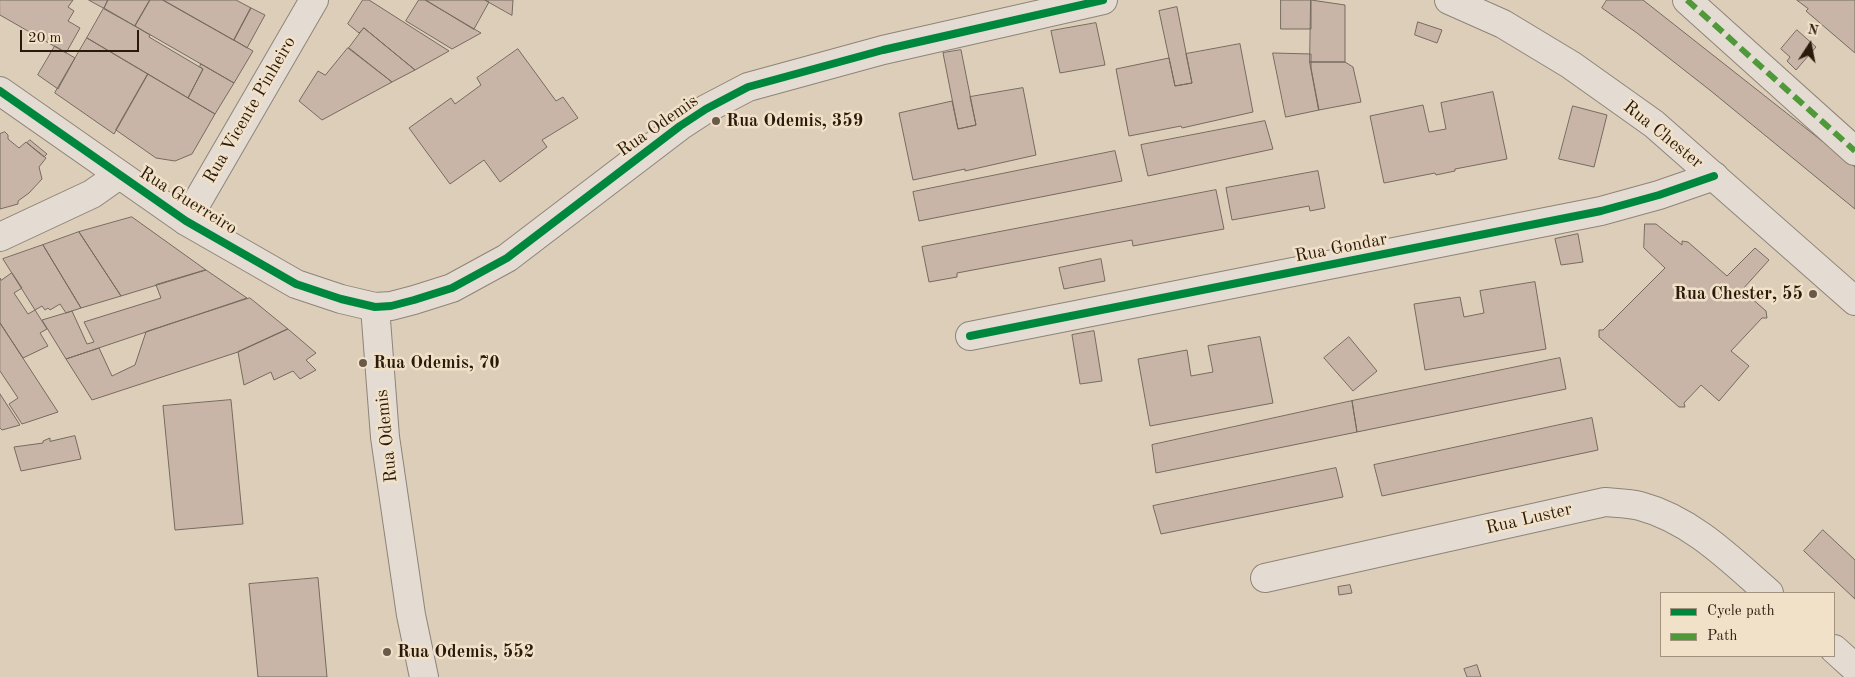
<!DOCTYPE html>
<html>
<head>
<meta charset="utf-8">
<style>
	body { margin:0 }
	#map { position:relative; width:1855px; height:677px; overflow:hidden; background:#ddceba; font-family:"Old Standard TT",serif }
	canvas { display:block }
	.legend { position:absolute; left:1660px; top:592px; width:175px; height:65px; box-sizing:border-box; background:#f2e1c9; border:1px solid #a2917d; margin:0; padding:6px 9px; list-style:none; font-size:15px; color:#291a0c }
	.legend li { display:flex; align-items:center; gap:10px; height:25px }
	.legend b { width:25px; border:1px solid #a2917d }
	.north { position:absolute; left:1785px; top:20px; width:50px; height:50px; -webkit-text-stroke:4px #f2e1c9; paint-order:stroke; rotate:11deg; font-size:14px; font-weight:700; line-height:20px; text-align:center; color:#291a0c }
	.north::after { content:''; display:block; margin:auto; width:18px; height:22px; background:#291a0c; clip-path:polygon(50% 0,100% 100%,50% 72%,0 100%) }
	.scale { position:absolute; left:20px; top:30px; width:119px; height:22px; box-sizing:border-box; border:2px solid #291a0c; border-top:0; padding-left:6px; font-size:15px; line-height:18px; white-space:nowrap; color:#291a0c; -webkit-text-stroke:4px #f2e1c9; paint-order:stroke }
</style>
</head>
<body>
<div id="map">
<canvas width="1855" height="677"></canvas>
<ul class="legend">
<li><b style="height:6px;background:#00873e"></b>Cycle path</li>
<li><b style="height:6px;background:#4f993b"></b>Path</li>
</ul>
<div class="north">N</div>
<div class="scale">20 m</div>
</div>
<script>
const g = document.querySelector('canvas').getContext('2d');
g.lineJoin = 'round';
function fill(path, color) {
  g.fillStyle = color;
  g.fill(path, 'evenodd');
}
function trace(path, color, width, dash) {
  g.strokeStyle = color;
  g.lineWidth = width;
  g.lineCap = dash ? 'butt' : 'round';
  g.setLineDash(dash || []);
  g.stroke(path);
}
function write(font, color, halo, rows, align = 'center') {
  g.font = font + ' "Old Standard TT",serif';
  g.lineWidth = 5;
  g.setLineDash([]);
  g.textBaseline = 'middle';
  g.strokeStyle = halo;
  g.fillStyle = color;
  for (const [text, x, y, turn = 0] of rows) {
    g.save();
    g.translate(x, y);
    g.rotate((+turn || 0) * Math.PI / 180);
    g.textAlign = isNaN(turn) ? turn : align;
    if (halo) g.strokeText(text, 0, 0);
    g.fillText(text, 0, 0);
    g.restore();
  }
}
const building = new Path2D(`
	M 0,0 L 73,0 L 68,7 L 74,11 L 68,21 L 80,28 L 66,53 L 0,15 Z
	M 89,0 L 108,0 L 104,8 Z
	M 108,0 L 150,0 L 135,26 L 104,9 Z
	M 150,0 L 163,0 L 253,51 L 234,83 L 135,26 Z
	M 163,0 L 236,0 L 251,8 L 234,40 Z
	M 363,0 L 369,0 L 449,51 L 415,70 L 364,28 L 359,33 L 348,24 Z
	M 419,0 L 425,0 L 481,33 L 452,49 L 406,21 Z
	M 426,0 L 485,0 L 489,2 L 474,29 Z
	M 485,0 L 513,0 L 512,15 Z
	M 1281,0 L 1311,0 L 1311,29 L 1281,29 Z
	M 1311,0 L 1345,5 L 1345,62 L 1310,62 Z
	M 1607,0 L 1643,0 L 1855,167 L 1855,209 L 1711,91 L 1637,33 L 1602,8 Z
	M 1797,0 L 1855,0 L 1855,53 L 1806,11 L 1808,9 Z
	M 1177,7 L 1192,83 L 1175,86 L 1159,11 Z
	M 104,8 L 150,35 L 149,37 L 203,69 L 188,98 L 87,38 Z
	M 251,8 L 265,15 L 247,48 L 234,40 Z
	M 1418,22 L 1442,30 L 1437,43 L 1415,35 Z
	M 1096,23 L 1105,65 L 1060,73 L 1051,31 Z
	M 364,28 L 415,70 L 392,82 L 349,48 Z
	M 1797,30 L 1816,47 L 1796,70 L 1787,61 L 1790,57 L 1781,49 Z
	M 87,38 L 148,74 L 114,134 L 55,93 Z
	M 1240,44 L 1253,112 L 1182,128 L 1181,126 L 1129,136 L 1116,69 L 1169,58 L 1175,86 L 1192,83 L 1186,54 Z
	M 55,46 L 75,58 L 58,89 L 38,75 Z
	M 348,48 L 392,82 L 322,120 L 299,101 L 318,71 L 325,75 Z
	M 518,49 L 556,101 L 563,97 L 578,118 L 542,140 L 547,147 L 500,182 L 484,160 L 450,184 L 409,128 L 451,98 L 455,104 L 481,85 L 477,78 Z
	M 961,50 L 976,125 L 958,129 L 943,53 Z
	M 1273,53 L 1311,54 L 1311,68 L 1319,110 L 1286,117 Z
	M 1310,62 L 1345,62 L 1353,67 L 1361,102 L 1319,110 Z
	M 201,64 L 234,83 L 215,114 L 188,98 L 203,69 L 200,67 Z
	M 148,74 L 215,114 L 192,154 L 175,161 L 156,158 L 116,130 Z
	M 1023,88 L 1036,155 L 965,171 L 965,169 L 913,180 L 899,113 L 952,101 L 958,129 L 976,125 L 970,97 Z
	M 1493,92 L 1507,159 L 1455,169 L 1455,171 L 1436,175 L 1435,173 L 1384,183 L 1370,116 L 1423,105 L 1429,132 L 1446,129 L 1441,103 Z
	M 1573,106 L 1607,115 L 1594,167 L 1559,159 Z
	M 1265,121 L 1273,149 L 1148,176 L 1141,145 Z
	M 5,132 L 8,135 L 8,139 L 19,148 L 26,142 L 46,158 L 39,167 L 42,179 L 29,193 L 18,201 L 18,204 L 0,209 L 0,134 Z
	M 30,140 L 47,154 L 44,157 L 27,143 Z
	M 1115,151 L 1122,181 L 919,221 L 913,192 Z
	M 1318,171 L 1325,208 L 1310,211 L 1309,206 L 1232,220 L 1226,188 Z
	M 1216,190 L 1224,229 L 1133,246 L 1132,240 L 957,273 L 957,277 L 929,282 L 922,247 Z
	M 132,217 L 206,270 L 121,296 L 79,232 Z
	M 1645,224 L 1656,224 L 1682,245 L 1682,241 L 1688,242 L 1727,276 L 1755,248 L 1769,260 L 1742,290 L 1766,311 L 1767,318 L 1762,318 L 1731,351 L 1749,366 L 1719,401 L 1701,385 L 1684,403 L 1685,407 L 1679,407 L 1599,337 L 1599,330 L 1603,330 L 1665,268 L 1644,248 Z
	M 79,232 L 121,296 L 81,308 L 43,245 Z
	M 1578,234 L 1583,262 L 1561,265 L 1555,239 Z
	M 43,245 L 81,308 L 66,313 L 60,304 L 50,310 L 48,308 L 45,310 L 42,306 L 35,310 L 3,259 Z
	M 1101,259 L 1105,281 L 1064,289 L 1059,268 Z
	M 206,270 L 247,298 L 66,359 L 42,320 L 72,311 L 87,344 L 94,342 L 84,322 L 161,298 L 156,285 Z
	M 12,273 L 22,288 L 14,293 L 28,314 L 35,310 L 47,329 L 40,333 L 48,346 L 23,358 L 0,323 L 0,278 L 1,280 Z
	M 1535,282 L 1546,349 L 1425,370 L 1414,304 L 1460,297 L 1464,317 L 1484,313 L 1480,291 Z
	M 250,298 L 288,329 L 238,352 L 92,400 L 66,359 L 99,348 L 112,376 L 135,365 L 146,332 Z
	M 0,323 L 58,412 L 22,424 L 9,404 L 18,398 L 0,371 Z
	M 288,329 L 316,353 L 306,360 L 316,370 L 300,379 L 293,371 L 274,380 L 271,372 L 244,385 L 238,352 Z
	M 1094,331 L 1102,381 L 1080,384 L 1072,335 Z
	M 1260,337 L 1273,403 L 1150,426 L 1138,359 L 1187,350 L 1191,376 L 1213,372 L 1208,346 Z
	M 1349,337 L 1377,371 L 1353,391 L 1324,358 Z
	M 1560,358 L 1566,389 L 1357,432 L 1352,401 Z
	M 0,394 L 20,425 L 2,430 L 0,428 Z
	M 231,400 L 243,524 L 175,530 L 163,406 Z
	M 1352,401 L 1357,432 L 1156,473 L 1152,445 Z
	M 1592,418 L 1598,450 L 1382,496 L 1374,465 Z
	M 75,436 L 81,459 L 21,471 L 14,447 L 43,443 L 43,441 L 50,438 L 50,441 Z
	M 1336,468 L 1343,497 L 1161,534 L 1153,506 Z
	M 1823,530 L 1855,560 L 1855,599 L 1804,551 Z
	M 318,578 L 327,677 L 258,677 L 249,584 Z
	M 1350,585 L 1352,593 L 1339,595 L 1338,587 Z
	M 1477,665 L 1481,677 L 1467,677 L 1464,669 Z`);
fill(building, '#c9b5a8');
trace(building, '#756b5f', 1);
const minor = new Path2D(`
	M 1687,0 L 1855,151
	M 186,221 L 314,0
	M 0,237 L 92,194 L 119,175
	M 375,307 L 385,437 L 411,615 L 424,677
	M 970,336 L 1601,211 L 1659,195 L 1714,176
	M 1265,578 L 1605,502 C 1616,503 1629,503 1640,506 C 1692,520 1730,559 1769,593
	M 1834,649 L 1855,668`);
const tertiary = new Path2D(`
	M 1449,0 L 1503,24 L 1571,65 L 1654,124 L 1855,301
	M 0,91 L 186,221 L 296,284 L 341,299 L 375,307 L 391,306 L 414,300 L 452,288 L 507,258 L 680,126 L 706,109 L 748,87 L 883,50 L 1103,0`);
trace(minor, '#8e8477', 30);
trace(tertiary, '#8e8477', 30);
trace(minor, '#e4dcd2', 28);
trace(tertiary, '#e4dcd2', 28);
trace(new Path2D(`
	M 1687,0 L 1855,151`), '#4f993b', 6, [12, 6]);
trace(new Path2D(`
	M 0,91 L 186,221 L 296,284 L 341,299 L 375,307 L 391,306 L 414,300 L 452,288 L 507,258 L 680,126 L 706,109 L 748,87 L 883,50 L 1103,0
	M 970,336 L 1601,211 L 1659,195 L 1714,176`), '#00873e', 8);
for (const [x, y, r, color] of [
	[716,121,5,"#685949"],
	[1813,294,5,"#685949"],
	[363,363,5,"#685949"],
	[387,652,5,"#685949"]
]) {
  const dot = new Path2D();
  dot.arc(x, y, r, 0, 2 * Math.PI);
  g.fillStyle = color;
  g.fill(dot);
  trace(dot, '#f2e1c9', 2);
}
write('18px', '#291a0c', '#f2e1c9', [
	["Rua Vicente Pinheiro",250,110,-60],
	["Rua Odemis",658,126,-35],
	["Rua Chester",1663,135,39],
	["Rua Guerreiro",188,201,32],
	["Rua Gondar",1341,248,-11],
	["Rua Odemis",387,436,-96],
	["Rua Luster",1529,519,-13]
]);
write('bold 18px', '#291a0c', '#f2e1c9', [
	["Rua Odemis, 359",726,121],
	["Rua Chester, 55",1803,294,"right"],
	["Rua Odemis, 70",373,363],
	["Rua Odemis, 552",397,652]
], 'left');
</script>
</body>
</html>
